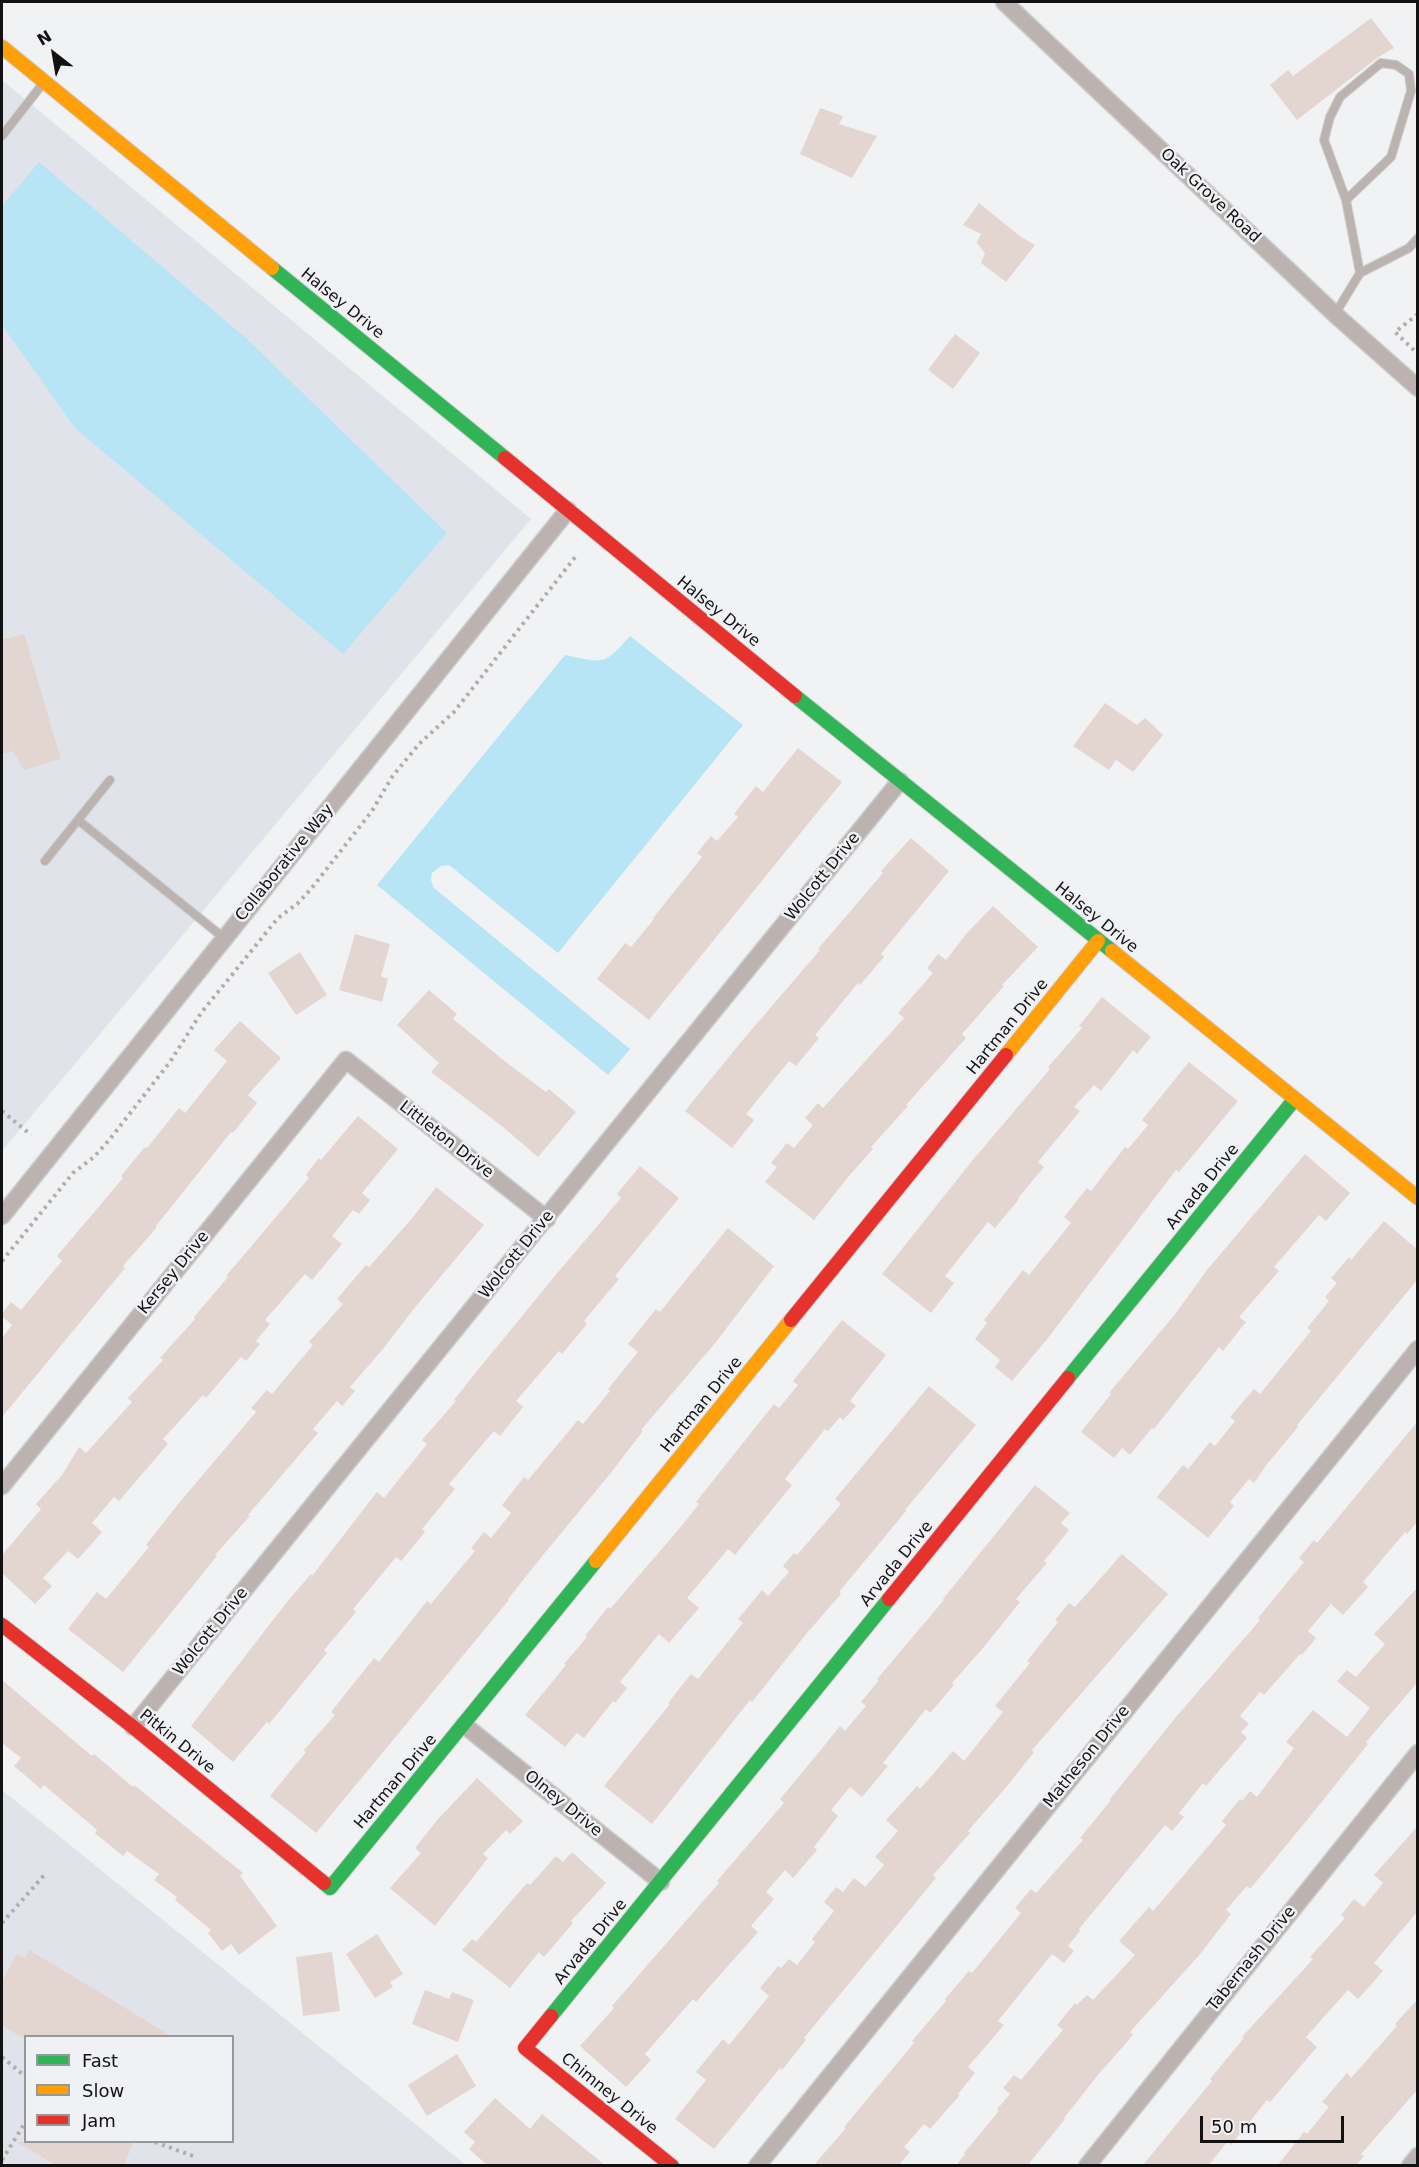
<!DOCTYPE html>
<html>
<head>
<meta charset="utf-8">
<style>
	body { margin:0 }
	#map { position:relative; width:1419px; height:2167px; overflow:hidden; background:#f1f2f3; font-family:"DejaVu Sans",sans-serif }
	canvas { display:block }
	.frame { position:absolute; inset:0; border:3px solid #121213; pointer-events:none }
	.legend { position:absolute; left:24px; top:2035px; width:210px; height:108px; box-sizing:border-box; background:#f0f1f4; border:2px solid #97989a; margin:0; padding:8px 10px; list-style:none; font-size:18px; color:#121213 }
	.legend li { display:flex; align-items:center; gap:12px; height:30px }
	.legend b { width:30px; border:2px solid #97989a }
	.north { position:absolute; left:24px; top:24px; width:60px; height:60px; -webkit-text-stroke:4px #f0f1f4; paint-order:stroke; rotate:329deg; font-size:16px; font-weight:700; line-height:24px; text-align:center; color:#121213 }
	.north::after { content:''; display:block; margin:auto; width:21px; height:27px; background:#121213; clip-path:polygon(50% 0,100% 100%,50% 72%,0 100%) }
	.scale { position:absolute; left:1200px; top:2116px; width:144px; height:27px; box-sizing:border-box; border:3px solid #121213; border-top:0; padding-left:8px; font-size:18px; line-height:21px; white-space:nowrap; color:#121213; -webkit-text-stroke:4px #f0f1f4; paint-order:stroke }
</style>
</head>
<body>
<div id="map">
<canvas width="1419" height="2167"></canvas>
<div class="frame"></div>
<ul class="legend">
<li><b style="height:8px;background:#30b455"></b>Fast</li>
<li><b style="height:8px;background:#ff9f0a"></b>Slow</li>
<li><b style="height:8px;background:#e5322d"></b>Jam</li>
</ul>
<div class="north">N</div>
<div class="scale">50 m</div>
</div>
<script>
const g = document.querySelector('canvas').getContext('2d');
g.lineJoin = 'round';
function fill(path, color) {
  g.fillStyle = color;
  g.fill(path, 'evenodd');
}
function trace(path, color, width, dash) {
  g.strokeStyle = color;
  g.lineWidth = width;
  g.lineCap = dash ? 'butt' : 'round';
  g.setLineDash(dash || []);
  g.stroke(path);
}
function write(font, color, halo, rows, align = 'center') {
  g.font = font + ' "DejaVu Sans",sans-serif';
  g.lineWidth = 5;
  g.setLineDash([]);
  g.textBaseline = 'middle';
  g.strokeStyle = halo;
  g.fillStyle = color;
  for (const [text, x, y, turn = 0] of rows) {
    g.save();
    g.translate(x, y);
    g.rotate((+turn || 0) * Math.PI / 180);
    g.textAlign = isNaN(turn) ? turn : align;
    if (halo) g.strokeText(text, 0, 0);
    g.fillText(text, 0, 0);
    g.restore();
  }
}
fill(new Path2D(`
	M 2,80 L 531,519 L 2,1151 Z
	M 2,1790 L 466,2165 L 2,2165 ZM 26,2036 L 232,2036 L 232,2142 L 26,2142 Z`), '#e1e3ea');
fill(new Path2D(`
	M 39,162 L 247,339 L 447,533 L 343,654 L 75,428 L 2,325 L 2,206 Z
	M 630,636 L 743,725 L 558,953 L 449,865 L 441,866 L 432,873 L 431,880 L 434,888 L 630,1049 L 608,1075 L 377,885 L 565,655 C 603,663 604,666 630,636 Z`), '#b8e5f6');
fill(new Path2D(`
	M 1371,18 L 1394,48 L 1377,58 L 1297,120 L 1270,85 L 1288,70 L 1293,76 Z
	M 820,108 L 843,116 L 839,124 L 877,136 L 852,178 L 800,154 Z
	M 979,203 L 1021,237 L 1035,245 L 1006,282 L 981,263 L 985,253 L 977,243 L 981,234 L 963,225 Z
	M 955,334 L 980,353 L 953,389 L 928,370 Z
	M 24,634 L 61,759 L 24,770 L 13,751 L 2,754 L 2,640 Z
	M 1105,703 L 1137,725 L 1145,718 L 1163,735 L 1133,772 L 1116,760 L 1109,770 L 1073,746 Z
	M 798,748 L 842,782 L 649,1020 L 597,979 L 625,943 L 631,947 L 654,919 L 653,918 L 702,857 L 697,853 L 711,836 L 717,841 L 738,817 L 734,814 L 756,786 L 763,792 Z
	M 911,838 L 949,871 L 881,954 L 884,957 L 860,985 L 858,983 L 815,1035 L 819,1038 L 796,1066 L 789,1061 L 746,1114 L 754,1120 L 732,1148 L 685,1111 L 741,1042 L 820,950 L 818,949 L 883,873 L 881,871 Z
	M 993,906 L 1038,947 L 1002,985 L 1004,986 L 962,1034 L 966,1038 L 906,1105 L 908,1106 L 871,1147 L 873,1149 L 849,1176 L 814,1220 L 765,1182 L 777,1167 L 771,1163 L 787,1143 L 794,1148 L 813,1125 L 805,1118 L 818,1103 L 823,1108 L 904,1018 L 898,1013 L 933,973 L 927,968 L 938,954 L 946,960 L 967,933 Z
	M 355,934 L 390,944 L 381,976 L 388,979 L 382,1002 L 339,990 Z
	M 300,952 L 327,995 L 296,1015 L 268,973 Z
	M 429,990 L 457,1014 L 453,1019 L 507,1063 L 546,1092 L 549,1089 L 576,1112 L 538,1157 L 503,1127 L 431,1072 L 439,1063 L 397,1025 Z
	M 1102,997 L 1151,1037 L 1137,1054 L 1133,1050 L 1101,1091 L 1094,1085 L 1074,1107 L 1080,1111 L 1038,1162 L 1044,1167 L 1018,1198 L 1019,1199 L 995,1228 L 988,1222 L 945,1276 L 954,1283 L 931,1313 L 882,1274 L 972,1161 L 1050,1069 L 1048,1067 L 1082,1028 L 1079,1026 Z
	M 240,1021 L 281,1058 L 248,1095 L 257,1103 L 233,1133 L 231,1132 L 156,1226 L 157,1227 L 123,1266 L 125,1268 L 2,1417 L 2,1338 L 12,1325 L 2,1316 L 2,1314 L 11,1302 L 21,1310 L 62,1261 L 57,1256 L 123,1178 L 121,1176 L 145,1147 L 147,1148 L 179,1108 L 185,1113 L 227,1061 L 214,1050 Z
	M 1189,1062 L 1238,1101 L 1179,1172 L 1176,1170 L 1048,1338 L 1012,1381 L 995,1367 L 1000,1360 L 975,1339 L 987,1323 L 984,1320 L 1023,1270 L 1029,1275 L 1071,1223 L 1064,1217 L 1087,1188 L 1091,1191 L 1125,1147 L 1128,1149 L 1148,1125 L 1142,1120 Z
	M 358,1116 L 398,1149 L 362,1193 L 370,1200 L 359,1214 L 353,1210 L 332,1236 L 342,1244 L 312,1280 L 305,1274 L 265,1320 L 270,1324 L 256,1341 L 260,1344 L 246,1361 L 241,1357 L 206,1398 L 203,1395 L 163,1439 L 168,1444 L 131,1487 L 119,1501 L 114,1497 L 92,1523 L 102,1532 L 78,1559 L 68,1551 L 43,1578 L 52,1586 L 35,1604 L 2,1573 L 2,1555 L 41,1509 L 36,1504 L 62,1475 L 79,1447 L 86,1453 L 132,1402 L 128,1398 L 163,1360 L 160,1358 L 195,1319 L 194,1317 L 228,1277 L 226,1276 L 309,1178 L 306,1175 L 319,1158 L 321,1160 Z
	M 1305,1154 L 1350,1193 L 1326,1221 L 1319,1215 L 1274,1267 L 1279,1271 L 1239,1317 L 1246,1322 L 1223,1351 L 1219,1347 L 1154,1429 L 1152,1428 L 1130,1455 L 1122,1448 L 1114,1458 L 1081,1432 L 1111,1394 L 1109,1393 L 1176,1313 L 1207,1270 Z
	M 640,1166 L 679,1198 L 615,1276 L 619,1279 L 584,1321 L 587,1324 L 562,1354 L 559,1351 L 516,1401 L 523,1407 L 500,1436 L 494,1431 L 449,1484 L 455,1489 L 422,1529 L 425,1532 L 401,1561 L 396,1557 L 353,1609 L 356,1612 L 324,1650 L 327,1653 L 269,1724 L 267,1722 L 233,1762 L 191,1726 L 287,1602 L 311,1574 L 312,1576 L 377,1492 L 384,1498 L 427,1444 L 422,1440 L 456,1401 L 454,1400 L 477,1371 L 554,1277 L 621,1198 L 617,1194 Z
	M 436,1187 L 484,1225 L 416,1306 L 383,1349 L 350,1387 L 355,1391 L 342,1406 L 337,1401 L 313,1429 L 318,1433 L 248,1515 L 250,1516 L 215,1555 L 217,1556 L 123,1672 L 68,1629 L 97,1592 L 106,1599 L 149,1547 L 146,1545 L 179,1503 L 256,1412 L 251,1408 L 267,1390 L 272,1394 L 313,1345 L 309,1342 L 343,1304 L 337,1299 L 366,1265 L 369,1267 L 414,1216 Z
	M 1384,1221 L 1418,1250 L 1418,1279 L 1297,1425 L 1298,1427 L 1267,1464 L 1254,1483 L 1249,1479 L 1230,1502 L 1234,1506 L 1208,1538 L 1157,1497 L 1183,1465 L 1188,1469 L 1210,1442 L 1215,1446 L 1235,1421 L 1230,1417 L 1254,1389 L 1260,1394 L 1311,1331 L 1307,1328 L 1329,1301 L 1325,1297 L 1337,1283 L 1331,1278 L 1349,1257 L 1351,1260 Z
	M 728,1228 L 774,1266 L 716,1342 L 641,1430 L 643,1431 L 610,1474 L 543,1555 L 508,1599 L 509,1600 L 316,1833 L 270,1796 L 306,1752 L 304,1750 L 335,1715 L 331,1712 L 374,1658 L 379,1662 L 427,1601 L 431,1604 L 475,1551 L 471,1548 L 484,1532 L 491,1538 L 511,1513 L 502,1505 L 524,1477 L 528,1480 L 578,1420 L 583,1424 L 610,1391 L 608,1389 L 638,1352 L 628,1344 L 656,1309 L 660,1312 Z
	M 842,1320 L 886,1355 L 850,1401 L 856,1406 L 843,1420 L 840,1417 L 828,1431 L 825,1429 L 785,1479 L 792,1485 L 735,1555 L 728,1549 L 687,1598 L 699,1608 L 669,1643 L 659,1634 L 620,1682 L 627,1688 L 615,1703 L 613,1701 L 584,1738 L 577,1733 L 565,1747 L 525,1715 L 566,1665 L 564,1664 L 587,1637 L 585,1636 L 608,1607 L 610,1609 L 679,1529 L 699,1504 L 696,1502 L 774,1404 L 779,1408 L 798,1385 L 793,1381 Z
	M 929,1386 L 976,1425 L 905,1510 L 906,1511 L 839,1592 L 841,1594 L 807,1633 L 752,1702 L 750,1700 L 652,1824 L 604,1786 L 670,1704 L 668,1703 L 691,1674 L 698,1679 L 743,1623 L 738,1619 L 762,1590 L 768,1596 L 789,1572 L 783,1566 L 794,1553 L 797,1555 L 841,1504 L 835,1499 Z
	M 1418,1421 L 1418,1521 L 1407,1534 L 1405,1532 L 1363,1582 L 1368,1587 L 1343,1615 L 1331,1604 L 1308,1631 L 1316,1638 L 1302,1655 L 1300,1654 L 1264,1695 L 1260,1692 L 1240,1716 L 1249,1724 L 1241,1732 L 1247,1738 L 1206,1786 L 1203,1783 L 1179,1813 L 1184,1817 L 1172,1831 L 1165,1825 L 1079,1929 L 1080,1931 L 1068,1946 L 1074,1951 L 1064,1963 L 1052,1954 L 1010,2006 L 998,2021 L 1004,2025 L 968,2067 L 975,2073 L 958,2094 L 960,2095 L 930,2129 L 924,2124 L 904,2147 L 910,2152 L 898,2166 L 813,2166 L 846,2128 L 844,2127 L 914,2043 L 912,2041 L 946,2001 L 945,1999 L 969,1971 L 972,1973 L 1021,1913 L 1015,1908 L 1031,1889 L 1036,1893 L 1083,1840 L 1080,1838 L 1111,1800 L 1110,1799 L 1176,1717 L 1260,1620 L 1258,1618 L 1304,1562 L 1299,1558 L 1314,1540 L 1317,1543 Z
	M 1035,1485 L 1070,1513 L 1061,1523 L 1069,1530 L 1044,1561 L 1047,1563 L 1016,1599 L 1020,1602 L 983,1648 L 952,1683 L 954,1685 L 930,1713 L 926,1709 L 883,1763 L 888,1766 L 862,1797 L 850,1787 L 831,1810 L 838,1816 L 814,1847 L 817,1850 L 793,1878 L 785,1870 L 766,1892 L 774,1899 L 751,1926 L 758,1932 L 696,2002 L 693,1999 L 645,2054 L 651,2060 L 626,2087 L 580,2046 L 614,2008 L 612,2006 L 650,1962 L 719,1883 L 717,1881 L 784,1803 L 780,1799 L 815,1757 L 840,1726 L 845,1731 L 866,1706 L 861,1702 L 879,1680 L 877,1679 L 944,1600 L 943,1599 Z
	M 1122,1554 L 1168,1594 L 1032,1750 L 1034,1752 L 1008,1785 L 968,1831 L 970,1833 L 933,1875 L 936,1878 L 804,2038 L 806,2040 L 782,2070 L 780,2068 L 714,2149 L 675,2119 L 706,2080 L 696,2072 L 723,2039 L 729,2045 L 769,1996 L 760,1988 L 778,1966 L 781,1968 L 789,1959 L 797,1965 L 815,1942 L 812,1939 L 834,1911 L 824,1902 L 836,1887 L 843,1892 L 854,1878 L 865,1887 L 884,1865 L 875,1857 L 898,1831 L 886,1820 L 917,1786 L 920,1789 L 953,1751 L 964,1761 L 1003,1712 L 995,1706 L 1030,1663 L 1027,1661 L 1058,1622 L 1055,1620 L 1069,1603 L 1075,1607 Z
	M 1418,1587 L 1418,1682 L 1366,1742 L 1368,1744 L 1308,1819 L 1250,1889 L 1247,1886 L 1226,1910 L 1231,1914 L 1201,1953 L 1130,2032 L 1133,2035 L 1098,2075 L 1064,2118 L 1065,2119 L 1027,2166 L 956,2166 L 965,2154 L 964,2153 L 999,2111 L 997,2109 L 1010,2094 L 1003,2088 L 1014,2075 L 1021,2080 L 1063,2030 L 1057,2025 L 1075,2003 L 1077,2005 L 1087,1995 L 1093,2000 L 1135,1955 L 1119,1941 L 1149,1907 L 1153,1911 L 1184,1875 L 1226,1825 L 1222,1821 L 1240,1799 L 1242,1801 L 1250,1791 L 1257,1797 L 1294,1748 L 1286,1742 L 1313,1710 L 1347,1737 L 1370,1708 L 1337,1681 L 1347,1670 L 1356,1677 L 1385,1644 L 1374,1634 Z
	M 2,1680 L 92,1756 L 94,1754 L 133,1787 L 134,1785 L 243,1873 L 240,1876 L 277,1926 L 239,1955 L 231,1944 L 222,1951 L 208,1933 L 211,1930 L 175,1900 L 177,1897 L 154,1880 L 159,1874 L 127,1851 L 123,1856 L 95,1833 L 97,1830 L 44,1785 L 41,1789 L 14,1766 L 21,1758 L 2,1743 Z
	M 477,1778 L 523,1821 L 510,1834 L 506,1830 L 483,1854 L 488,1858 L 435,1926 L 390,1888 L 421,1853 L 415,1848 L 438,1819 Z
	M 1418,1826 L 1418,1911 L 1374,1963 L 1383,1971 L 1358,1999 L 1348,1990 L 1306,2037 L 1317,2047 L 1270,2102 L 1267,2100 L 1231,2145 L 1227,2142 L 1208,2166 L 1142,2166 L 1212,2081 L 1210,2079 L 1244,2038 L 1242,2037 L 1313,1959 L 1310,1957 L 1345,1918 L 1341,1915 L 1354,1899 L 1364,1907 L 1383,1883 L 1374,1875 Z
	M 572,1852 L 606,1883 L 571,1921 L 573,1923 L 544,1957 L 539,1952 L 510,1988 L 462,1950 L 472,1939 L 476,1942 L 527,1883 L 530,1885 L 556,1856 L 563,1862 Z
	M 377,1934 L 403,1974 L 390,1982 L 393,1987 L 375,1998 L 346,1954 Z
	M 29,1950 L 106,1996 L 172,2037 L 21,2037 L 2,2025 L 2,1981 L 17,1954 L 25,1958 Z
	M 332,1952 L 340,2011 L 303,2016 L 296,1957 Z
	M 425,1990 L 449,1999 L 452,1992 L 474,2000 L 458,2042 L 412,2024 Z
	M 1418,1999 L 1418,2089 L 1361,2154 L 1364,2156 L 1356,2166 L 1277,2166 L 1304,2132 L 1307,2134 L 1329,2107 L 1322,2102 L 1347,2073 L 1351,2078 L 1397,2026 L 1395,2024 Z
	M 457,2054 L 476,2086 L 427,2116 L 408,2085 Z
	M 495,2098 L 530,2129 L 542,2114 L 606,2166 L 488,2166 L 469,2149 L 475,2142 L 464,2132 Z
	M 17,2142 L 133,2142 L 124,2166 L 57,2166 Z`), '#e3d6d0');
const lane = new Path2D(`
	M 2,136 L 44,82
	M 1346,200 L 1324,140 L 1330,117 L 1340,97 L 1381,63 L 1396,65 L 1409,74 L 1411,91 L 1391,157 L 1346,200 L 1360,273
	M 1335,314 L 1360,273 L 1409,248 L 1418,238
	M 78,820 L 224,938
	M 45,861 L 110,780`);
const street = new Path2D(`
	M 1004,2 L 1339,318 L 1418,388
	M 2,1216 L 568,510
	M 2,1486 L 346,1060 L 547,1219
	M 464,1725 L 661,1882
	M 133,1727 L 900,781
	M 757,2166 L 1418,1349
	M 1087,2166 L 1418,1753
	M 1410,2166 L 1418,2156`);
const fast = new Path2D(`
	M 272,268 L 505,458
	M 795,696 L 1112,951
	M 1068,1378 L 1294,1100
	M 324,1883 L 330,1888 L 596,1561
	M 551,2016 L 889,1599`);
const slow = new Path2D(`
	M 2,47 L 272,268
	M 1112,951 L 1418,1198
	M 1006,1055 L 1098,941
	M 596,1561 L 791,1320`);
const jam = new Path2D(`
	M 505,458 L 795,696
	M 791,1320 L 1006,1055
	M 889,1599 L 1068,1378
	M 2,1625 L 133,1727 L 324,1883
	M 551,2016 L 525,2048 L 672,2166`);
trace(lane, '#cdcecf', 10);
trace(street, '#cdcecf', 19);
trace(fast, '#cdcecf', 16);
trace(slow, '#cdcecf', 16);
trace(jam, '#cdcecf', 16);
trace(new Path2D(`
	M 1418,314 L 1395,332 L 1418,354
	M 2,1111 L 31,1135
	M 2,1261 L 73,1173 L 94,1157 L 110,1139 L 170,1062 L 201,1013 L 278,918 L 297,904 L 311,889 L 372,811 L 392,777 L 405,761 L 419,744 L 454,712 L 576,556
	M 2,1923 L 46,1873
	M 2,2057 L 26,2077
	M 155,2142 L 193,2156
	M 2,2160 L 26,2121`), '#b2adac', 4, [3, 4.5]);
trace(lane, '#bcb3b1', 8);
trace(street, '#bcb3b1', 16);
trace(fast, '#30b455', 14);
trace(slow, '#ff9f0a', 14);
trace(jam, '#e5322d', 14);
write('16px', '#121213', '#f0f1f4', [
	["Oak Grove Road",1210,196,43],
	["Halsey Drive",342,304,39],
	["Halsey Drive",718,612,39],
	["Collaborative Way",285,863,-51],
	["Wolcott Drive",823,877,-51],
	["Halsey Drive",1096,918,39],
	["Hartman Drive",1008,1027,-51],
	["Littleton Drive",446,1140,38],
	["Arvada Drive",1203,1187,-51],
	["Wolcott Drive",517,1255,-51],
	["Kersey Drive",174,1273,-51],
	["Hartman Drive",702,1405,-51],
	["Arvada Drive",897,1564,-51],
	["Wolcott Drive",211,1632,-51],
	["Pitkin Drive",177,1742,39],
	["Matheson Drive",1087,1757,-51],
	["Hartman Drive",396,1782,-50],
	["Olney Drive",563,1804,39],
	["Arvada Drive",591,1942,-51],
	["Tabernash Drive",1252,1959,-51],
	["Chimney Drive",609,2094,39]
]);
</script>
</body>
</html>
